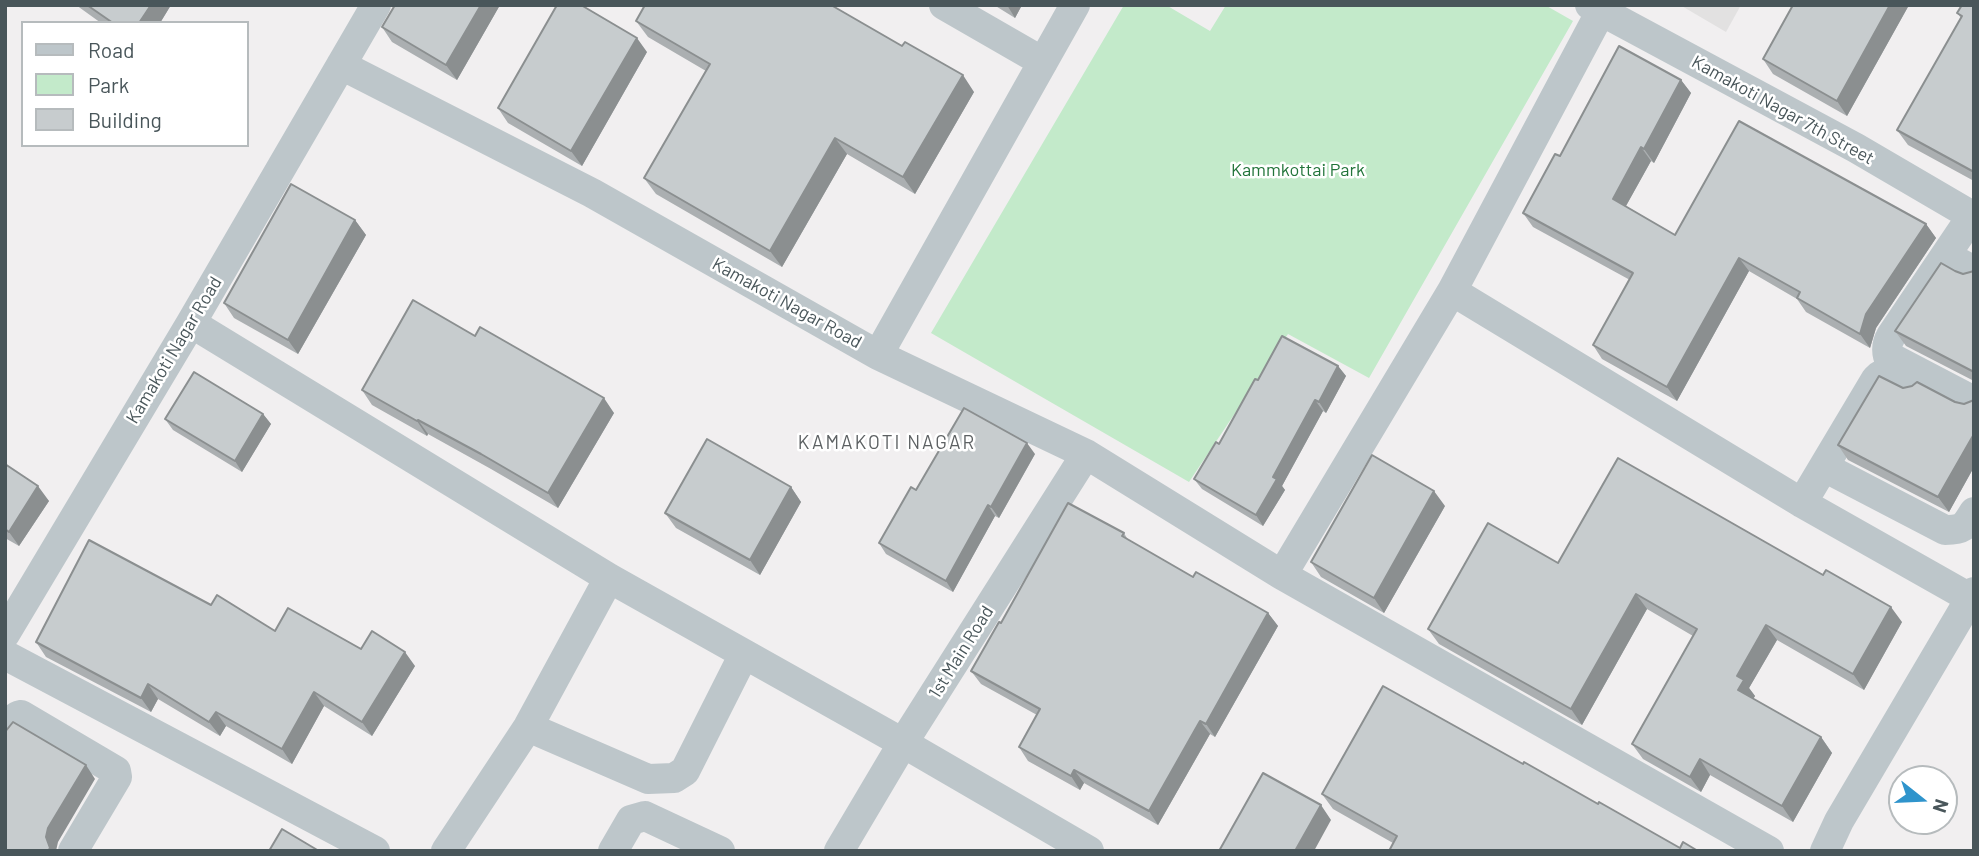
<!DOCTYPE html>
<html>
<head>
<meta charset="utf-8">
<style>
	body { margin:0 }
	#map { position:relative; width:1979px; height:856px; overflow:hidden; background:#f1eff0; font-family:Barlow,sans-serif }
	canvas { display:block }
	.frame { position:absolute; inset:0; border:7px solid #49565a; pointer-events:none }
	.legend { position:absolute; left:21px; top:21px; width:228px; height:126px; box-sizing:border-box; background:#fff; border:2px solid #b6bbbd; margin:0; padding:9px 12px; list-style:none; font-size:21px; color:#49565a }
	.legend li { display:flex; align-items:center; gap:14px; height:35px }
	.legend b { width:35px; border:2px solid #b6bbbd }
	.north { position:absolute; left:1888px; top:765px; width:70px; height:70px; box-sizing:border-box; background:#fff; border:2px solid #b6bbbd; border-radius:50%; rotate:108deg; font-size:19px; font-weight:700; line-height:28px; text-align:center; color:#49565a }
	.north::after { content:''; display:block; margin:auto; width:24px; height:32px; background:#2f94cc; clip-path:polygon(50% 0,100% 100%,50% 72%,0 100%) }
</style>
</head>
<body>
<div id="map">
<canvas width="1979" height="856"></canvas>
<div class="frame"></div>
<ul class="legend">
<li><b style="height:9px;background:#bdc6ca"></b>Road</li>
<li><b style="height:19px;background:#c3eaca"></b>Park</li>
<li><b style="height:19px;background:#c7ccce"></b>Building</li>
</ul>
<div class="north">N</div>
</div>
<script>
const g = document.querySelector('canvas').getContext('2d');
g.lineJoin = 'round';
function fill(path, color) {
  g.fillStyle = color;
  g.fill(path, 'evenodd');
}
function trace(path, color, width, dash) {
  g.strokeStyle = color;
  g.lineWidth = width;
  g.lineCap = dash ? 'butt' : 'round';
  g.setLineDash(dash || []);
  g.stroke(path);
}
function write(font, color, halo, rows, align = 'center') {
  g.font = font + ' Barlow,sans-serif';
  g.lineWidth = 5;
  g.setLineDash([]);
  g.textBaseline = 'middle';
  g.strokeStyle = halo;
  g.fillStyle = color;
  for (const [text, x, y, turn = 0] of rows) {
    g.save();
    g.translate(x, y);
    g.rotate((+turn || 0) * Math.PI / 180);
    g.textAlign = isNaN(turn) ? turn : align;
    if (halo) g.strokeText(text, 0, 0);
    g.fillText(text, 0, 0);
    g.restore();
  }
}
fill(new Path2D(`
	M 1680,5 L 1741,5 L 1726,32 Z`), '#e2e1e1');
fill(new Path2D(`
	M 1124,5 L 1166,5 L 1210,31 L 1226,5 L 1545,5 L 1573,21 L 1369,378 L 1288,334 L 1189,482 L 931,333 Z`), '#c3eaca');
trace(new Path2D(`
	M 944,5 L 1043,62
	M 1590,5 L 1856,148 L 1974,217
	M 1601,11 L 1452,291 L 1802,503 L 1970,598
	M 341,65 L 592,193 L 878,355 L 1075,5
	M 1972,216 L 1891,336 C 1887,343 1886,348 1888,356 L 1974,401
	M 1947,256 L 1974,271
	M 191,323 L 609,578 L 903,743 L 1089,851
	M 878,355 L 1086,454 L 1282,575 L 1452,291
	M 1824,467 L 1945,530 C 1963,530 1965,527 1974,512
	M 1802,503 L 1876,379 C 1890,365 1898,376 1912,384
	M 1282,575 L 1769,851
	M 5,634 L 191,323 L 376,5
	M 5,655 L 375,851
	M 528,727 L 648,779 L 674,778 L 685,771 L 744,654
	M 5,733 C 9,726 13,716 21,715 L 116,771 L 117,777 L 73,851
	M 446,851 L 528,727 L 609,578
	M 613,851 L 631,820 L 645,816 L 720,851
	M 839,851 L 903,743 L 1086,454
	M 1825,851 L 1839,821 L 1974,592`), '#bdc6ca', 30);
fill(new Path2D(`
	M 76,5 L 171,5 L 160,23 L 101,23 Z
	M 500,5 L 457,80 L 392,42 L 382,27 Z
	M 994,5 L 1022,5 L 1015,18 Z
	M 1793,5 L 1909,5 L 1847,116 L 1773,74 L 1763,59 Z
	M 1974,5 L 1974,181 L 1908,145 L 1897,130 L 1961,18 L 1957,13 Z
	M 636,21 L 974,92 L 915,194 L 847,154 L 782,267 L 656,194 L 644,178 L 706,71 L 648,37 Z
	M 647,52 L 582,166 L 508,123 L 498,108 Z
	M 1681,80 L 1691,93 L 1654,163 L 1651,161 L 1626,206 L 1675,235 L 1926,224 L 1936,238 L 1876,328 L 1870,348 L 1806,312 L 1797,299 L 1749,271 L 1677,401 L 1602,359 L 1593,345 L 1630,280 L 1533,227 L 1523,213 L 1560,156 Z
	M 355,220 L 366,235 L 298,354 L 234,318 L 224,303 Z
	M 1955,271 L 1963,274 L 1974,271 L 1974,381 L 1906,346 L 1895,331 Z
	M 475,336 L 614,413 L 558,508 L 491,469 L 428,434 L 427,436 L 372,405 L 362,390 Z
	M 1338,366 L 1346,376 L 1326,413 L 1323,411 L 1282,486 L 1285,490 L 1263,526 L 1202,489 L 1194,479 L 1219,444 L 1258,380 Z
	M 1912,386 L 1964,404 L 1974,400 L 1974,467 L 1949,512 L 1848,460 L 1838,445 L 1903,388 Z
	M 263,414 L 271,424 L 242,472 L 173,430 L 165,419 Z
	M 1035,454 L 999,518 L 995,516 L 953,592 L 886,554 L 879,543 L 916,490 Z
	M 5,464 L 49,501 L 19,546 L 5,538 Z
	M 791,487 L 801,502 L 760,575 L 676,528 L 665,513 Z
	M 1445,506 L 1384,613 L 1321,577 L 1311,562 Z
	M 1124,533 L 1128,540 L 1193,577 L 1268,613 L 1278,626 L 1215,737 L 1210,734 L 1158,825 L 1084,783 L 1080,790 L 1028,761 L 1019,747 L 1037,715 L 981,684 L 971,671 L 1001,623 Z
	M 1558,563 L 1902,622 L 1864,690 L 1777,640 L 1749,688 L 1755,696 L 1753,699 L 1821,737 L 1832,753 L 1793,822 L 1710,775 L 1701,792 L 1643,759 L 1632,744 L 1693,636 L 1647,609 L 1582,725 L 1439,644 L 1428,629 Z
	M 275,631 L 361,649 L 415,666 L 372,736 L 324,706 L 292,764 L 226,726 L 220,736 L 158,699 L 151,712 L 46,657 L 36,642 Z
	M 1523,764 L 1680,848 L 1698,851 L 1393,843 L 1333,809 L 1322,794 Z`), '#abafb1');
fill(new Path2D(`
	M 151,5 L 171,5 L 160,23 L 139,23 Z
	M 481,5 L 500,5 L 457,80 L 446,65 Z
	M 1007,5 L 1022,5 L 1015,18 Z
	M 1890,5 L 1909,5 L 1847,116 L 1837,101 Z
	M 637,38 L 647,52 L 582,166 L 571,151 Z
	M 963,75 L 974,92 L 915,194 L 903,177 Z
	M 1681,80 L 1691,93 L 1654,163 L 1644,149 Z
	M 835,138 L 847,154 L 782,267 L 770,251 Z
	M 1641,147 L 1651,161 L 1622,213 L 1613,199 Z
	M 355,220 L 366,235 L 298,354 L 288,340 Z
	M 1926,224 L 1936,238 L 1876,328 L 1870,348 L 1860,334 L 1866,314 Z
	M 1739,258 L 1749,271 L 1677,401 L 1667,387 Z
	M 1338,366 L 1346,376 L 1326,413 L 1319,402 Z
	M 604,398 L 614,413 L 558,508 L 548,493 Z
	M 1315,400 L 1323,411 L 1282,486 L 1285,490 L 1263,526 L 1256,515 L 1273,477 Z
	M 263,414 L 271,424 L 242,472 L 235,461 Z
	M 418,420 L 428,434 L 427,436 L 417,421 Z
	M 1974,434 L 1974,467 L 1949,512 L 1938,497 Z
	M 1027,443 L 1035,454 L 999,518 L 991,507 Z
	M 38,486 L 49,501 L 19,546 L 9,532 Z
	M 791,487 L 801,502 L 760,575 L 750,560 Z
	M 1434,491 L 1445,506 L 1384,613 L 1374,598 Z
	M 988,505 L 995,516 L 953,592 L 946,581 Z
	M 1636,594 L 1647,609 L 1582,725 L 1571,709 Z
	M 1891,607 L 1902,622 L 1864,690 L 1853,674 Z
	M 1268,613 L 1278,626 L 1215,737 L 1206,724 Z
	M 1766,625 L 1777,640 L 1749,688 L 1755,696 L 1749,706 L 1738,690 L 1737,676 Z
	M 405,652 L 415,666 L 372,736 L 362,722 Z
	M 148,684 L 158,699 L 151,712 L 141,698 Z
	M 314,692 L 324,706 L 292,764 L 282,749 Z
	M 216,712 L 226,726 L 220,736 L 209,722 Z
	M 1200,721 L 1210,734 L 1158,825 L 1149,811 Z
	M 1821,737 L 1832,753 L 1793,822 L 1782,806 Z
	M 1700,759 L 1710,775 L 1701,792 L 1690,777 Z
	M 86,765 L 95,779 L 58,842 L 56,851 L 48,851 L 46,837 L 48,828 Z
	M 1074,770 L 1084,783 L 1080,790 L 1071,776 Z
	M 1321,805 L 1331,820 L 1314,851 L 1295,851 Z`), '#8b8f90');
const building = new Path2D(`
	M 87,5 L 151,5 L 139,23 L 113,23 Z
	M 395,5 L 481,5 L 446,65 L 382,27 Z
	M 557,5 L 581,5 L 637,38 L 571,151 L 498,108 Z
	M 645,5 L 831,5 L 902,46 L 905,42 L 963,75 L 903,177 L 835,138 L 770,251 L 644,178 L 710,64 L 636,21 Z
	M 1793,5 L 1890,5 L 1837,101 L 1763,59 Z
	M 1962,5 L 1974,5 L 1974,172 L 1897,130 L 1962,16 L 1957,13 Z
	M 1619,46 L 1681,80 L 1644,149 L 1641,147 L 1613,199 L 1675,235 L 1739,121 L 1926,224 L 1866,314 L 1860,334 L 1797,298 L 1800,292 L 1739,258 L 1667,387 L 1593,345 L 1633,273 L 1523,213 L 1555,154 L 1560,156 Z
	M 291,184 L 355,220 L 288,340 L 224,303 Z
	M 1941,263 L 1955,271 L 1963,274 L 1974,271 L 1974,372 L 1895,331 Z
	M 413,300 L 475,336 L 480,327 L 604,398 L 548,493 L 481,454 L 418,420 L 417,421 L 362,390 Z
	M 1282,336 L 1338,366 L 1319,402 L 1315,400 L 1273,477 L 1277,479 L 1256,515 L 1194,479 L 1216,442 L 1219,444 L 1255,379 L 1258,380 Z
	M 194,372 L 263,414 L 235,461 L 165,419 Z
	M 1879,376 L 1903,388 L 1912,386 L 1917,382 L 1955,402 L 1964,404 L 1974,400 L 1974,434 L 1938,497 L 1838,445 Z
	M 964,408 L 1027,443 L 991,507 L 988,505 L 946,581 L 879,543 L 911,487 L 916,490 Z
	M 707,439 L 791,487 L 750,560 L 665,513 Z
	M 1372,455 L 1434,491 L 1374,598 L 1311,562 Z
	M 1618,458 L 1823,575 L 1826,570 L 1891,607 L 1853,674 L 1766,625 L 1737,676 L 1744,680 L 1738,690 L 1821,737 L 1782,806 L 1700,759 L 1690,777 L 1632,744 L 1697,629 L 1636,594 L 1571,709 L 1428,629 L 1488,523 L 1558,563 Z
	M 5,464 L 38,486 L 9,532 L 5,529 Z
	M 1068,503 L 1124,533 L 1122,536 L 1193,577 L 1196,572 L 1268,613 L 1206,724 L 1200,721 L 1149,811 L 1074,770 L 1071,776 L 1019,747 L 1040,709 L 971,671 L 999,622 L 1001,623 Z
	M 89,540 L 211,605 L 217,595 L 275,631 L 288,608 L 361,649 L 372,631 L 405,652 L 362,722 L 314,692 L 282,749 L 216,712 L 209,722 L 148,684 L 141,698 L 36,642 Z
	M 1383,686 L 1523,764 L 1524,762 L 1598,804 L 1599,802 L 1680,848 L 1683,842 L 1698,851 L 1389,851 L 1397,836 L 1322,794 Z
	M 13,722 L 86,765 L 48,828 L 46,837 L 50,848 L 48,851 L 5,851 L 5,732 Z
	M 1263,773 L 1321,805 L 1295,851 L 1219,851 Z
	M 282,829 L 319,851 L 269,851 Z`);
fill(building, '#c7ccce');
trace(building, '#8b8f90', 2);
write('18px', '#49565a', '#fff', [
	["Kamakoti Nagar 7th Street",1783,110,29],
	["Kamakoti Nagar Road",787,303,29],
	["Kamakoti Nagar Road",174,350,-59],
	["1st Main Road",961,652,-58]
]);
write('18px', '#22743a', '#fff', [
	["Kammkottai Park",1298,170]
]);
g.letterSpacing = '2px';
write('19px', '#5d6163', '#fff', [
	["KAMAKOTI NAGAR",887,443]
]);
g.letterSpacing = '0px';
</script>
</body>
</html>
